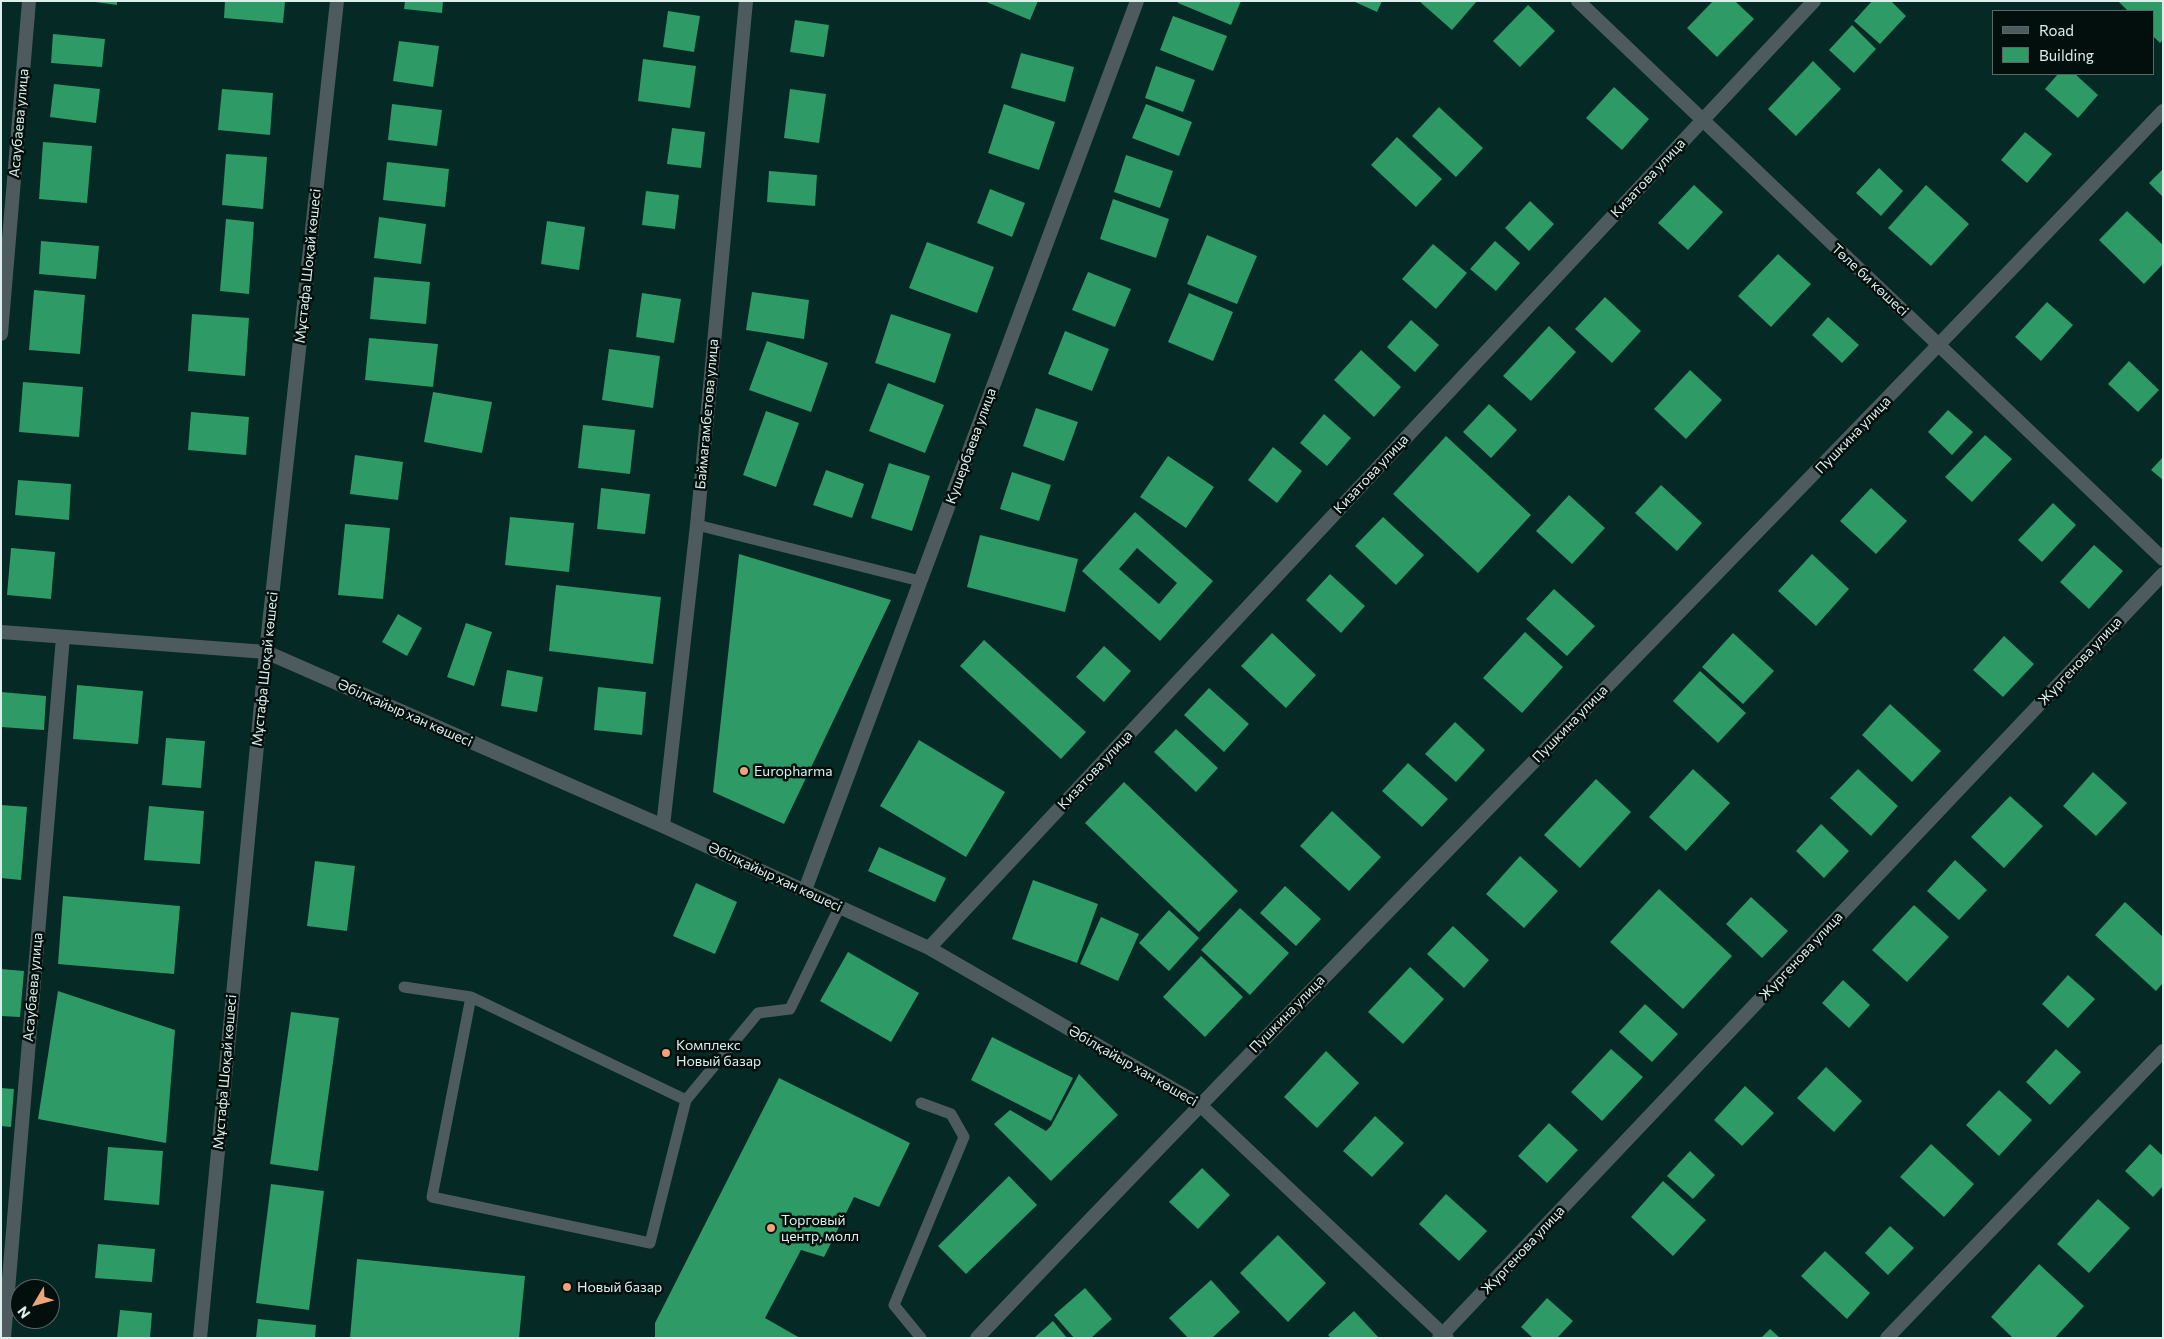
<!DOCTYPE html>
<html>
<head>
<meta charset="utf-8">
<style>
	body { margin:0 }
	#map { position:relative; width:2164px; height:1339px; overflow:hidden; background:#052925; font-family:Commissioner,sans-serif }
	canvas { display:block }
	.frame { position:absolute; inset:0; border:2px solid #dcefec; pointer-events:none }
	.legend { position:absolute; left:1992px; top:10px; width:162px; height:65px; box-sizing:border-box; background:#030f0d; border:1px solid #5a6966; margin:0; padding:6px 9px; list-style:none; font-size:15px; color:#dcefec }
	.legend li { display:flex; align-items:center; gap:10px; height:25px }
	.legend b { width:25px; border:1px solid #5a6966 }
	.north { position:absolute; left:10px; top:1279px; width:50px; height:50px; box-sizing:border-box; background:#030f0d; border:1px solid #5a6966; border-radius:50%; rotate:233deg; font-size:14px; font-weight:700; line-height:20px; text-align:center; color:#dcefec }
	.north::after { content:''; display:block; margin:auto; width:18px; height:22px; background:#efa378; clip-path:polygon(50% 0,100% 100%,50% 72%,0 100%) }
</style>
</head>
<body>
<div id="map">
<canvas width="2164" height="1339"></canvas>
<div class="frame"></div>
<ul class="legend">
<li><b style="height:6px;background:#4d5b5e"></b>Road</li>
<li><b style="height:14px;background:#2e9a66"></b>Building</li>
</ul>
<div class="north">N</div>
</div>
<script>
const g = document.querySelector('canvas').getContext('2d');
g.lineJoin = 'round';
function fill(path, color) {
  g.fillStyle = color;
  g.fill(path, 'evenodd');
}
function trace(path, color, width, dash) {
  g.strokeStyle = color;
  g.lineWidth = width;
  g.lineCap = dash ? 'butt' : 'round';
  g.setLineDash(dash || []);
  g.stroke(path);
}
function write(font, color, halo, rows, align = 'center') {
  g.font = font + ' Commissioner,sans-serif';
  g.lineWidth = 5;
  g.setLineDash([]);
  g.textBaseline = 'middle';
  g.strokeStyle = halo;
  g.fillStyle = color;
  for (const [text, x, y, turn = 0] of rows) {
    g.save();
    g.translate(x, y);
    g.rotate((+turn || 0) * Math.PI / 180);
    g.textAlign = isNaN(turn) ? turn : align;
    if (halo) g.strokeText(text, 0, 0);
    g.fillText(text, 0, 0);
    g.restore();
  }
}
fill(new Path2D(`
	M 88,1 L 117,1 L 117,5 Z
	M 225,1 L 285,2 L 283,23 L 224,18 Z
	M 405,1 L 443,1 L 442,13 L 404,9 Z
	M 984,1 L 1038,1 L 1030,20 Z
	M 1178,1 L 1241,1 L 1231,25 L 1178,3 Z
	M 1353,1 L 1382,1 L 1377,12 Z
	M 1419,1 L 1477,1 L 1452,30 Z
	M 1713,1 L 1735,1 L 1754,19 L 1717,57 L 1687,28 Z
	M 1872,1 L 1891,1 L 1906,16 L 1880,44 L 1854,21 Z
	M 2118,1 L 2163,1 L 2163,40 L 2160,43 L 2153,36 L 2153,11 L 2128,11 Z
	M 1528,5 L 1555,31 L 1520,67 L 1493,41 Z
	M 668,11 L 700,16 L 694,52 L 663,47 Z
	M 1173,16 L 1227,36 L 1213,71 L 1160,50 Z
	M 795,20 L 829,25 L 824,57 L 790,52 Z
	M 1852,25 L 1876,49 L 1854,73 L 1829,50 Z
	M 53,34 L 105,39 L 102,67 L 51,63 Z
	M 399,41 L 439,46 L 433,87 L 393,81 Z
	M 1021,53 L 1074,67 L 1065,102 L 1011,88 Z
	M 643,59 L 696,66 L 690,108 L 638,101 Z
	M 1813,61 L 1841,89 L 1796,136 L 1768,109 Z
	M 1156,66 L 1195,80 L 1183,112 L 1145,98 Z
	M 2058,74 L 2075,74 L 2098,95 L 2078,118 L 2045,89 Z
	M 54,84 L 100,89 L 96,123 L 50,117 Z
	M 1614,87 L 1649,119 L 1622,150 L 1586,118 Z
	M 222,89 L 273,93 L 270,135 L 218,130 Z
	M 790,89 L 826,94 L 819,143 L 784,138 Z
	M 392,104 L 442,110 L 437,146 L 388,140 Z
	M 1004,104 L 1055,122 L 1039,170 L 988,153 Z
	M 1146,104 L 1192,122 L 1179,156 L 1132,138 Z
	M 1439,107 L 1483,148 L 1456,177 L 1412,136 Z
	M 672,128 L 705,132 L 701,168 L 667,164 Z
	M 2025,132 L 2052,154 L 2027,183 L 2001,160 Z
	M 1397,137 L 1442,179 L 1416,207 L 1371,165 Z
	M 43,142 L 92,146 L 87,203 L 39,199 Z
	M 226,154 L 267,157 L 263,209 L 222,205 Z
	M 1126,155 L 1173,171 L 1160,208 L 1114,192 Z
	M 387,162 L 449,169 L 445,207 L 383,200 Z
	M 1879,168 L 1903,191 L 1881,216 L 1856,193 Z
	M 2163,169 L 2163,197 L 2149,183 Z
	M 769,171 L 817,175 L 815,206 L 767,202 Z
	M 1694,185 L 1723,212 L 1688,250 L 1658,223 Z
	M 1926,185 L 1969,224 L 1931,266 L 1888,228 Z
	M 990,189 L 1025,203 L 1012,237 L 977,223 Z
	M 646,191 L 679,195 L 675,229 L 642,225 Z
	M 1113,199 L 1169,219 L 1156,258 L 1100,239 Z
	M 1530,201 L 1554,224 L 1529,251 L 1505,228 Z
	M 2127,211 L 2163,245 L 2163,264 L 2144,284 L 2099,240 Z
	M 379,217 L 426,224 L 421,264 L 374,258 Z
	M 226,219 L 254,222 L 249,294 L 220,291 Z
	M 547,221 L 585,227 L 579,270 L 541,264 Z
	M 1207,235 L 1257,256 L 1237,304 L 1187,284 Z
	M 41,241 L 99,246 L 96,279 L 39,274 Z
	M 1495,241 L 1520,263 L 1496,291 L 1470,269 Z
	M 927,242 L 994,267 L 977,313 L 909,288 Z
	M 1433,244 L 1467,273 L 1436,309 L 1402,279 Z
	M 1778,254 L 1811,284 L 1771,327 L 1738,296 Z
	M 1088,272 L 1131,289 L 1115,327 L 1072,310 Z
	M 374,277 L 430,282 L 426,324 L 370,319 Z
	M 34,290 L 85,295 L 80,354 L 29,350 Z
	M 752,292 L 809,300 L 804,339 L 746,330 Z
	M 642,293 L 681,299 L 674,343 L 636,337 Z
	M 1189,293 L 1233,312 L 1213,361 L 1168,342 Z
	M 1605,297 L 1641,331 L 1612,363 L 1575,329 Z
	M 2047,302 L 2073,325 L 2041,361 L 2015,337 Z
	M 192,314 L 249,318 L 245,376 L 188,371 Z
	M 891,314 L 951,334 L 935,383 L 875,363 Z
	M 1828,317 L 1859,345 L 1842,363 L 1812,335 Z
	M 1411,320 L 1439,345 L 1415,372 L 1387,347 Z
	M 1549,326 L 1576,352 L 1531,401 L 1503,376 Z
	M 1065,331 L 1109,349 L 1092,391 L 1048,374 Z
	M 369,338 L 438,344 L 433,387 L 365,380 Z
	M 767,341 L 828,363 L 811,412 L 749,390 Z
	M 609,349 L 660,356 L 653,408 L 602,400 Z
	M 1361,350 L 1401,387 L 1374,417 L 1334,380 Z
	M 2129,361 L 2159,390 L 2138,412 L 2108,384 Z
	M 1690,370 L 1722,400 L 1686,439 L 1654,409 Z
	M 23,382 L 83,387 L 79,437 L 19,432 Z
	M 888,383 L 944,405 L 925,453 L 869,431 Z
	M 433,392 L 492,402 L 482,453 L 424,442 Z
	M 1489,404 L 1517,430 L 1491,458 L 1463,432 Z
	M 1036,408 L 1078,422 L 1064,461 L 1023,446 Z
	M 1948,410 L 1973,432 L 1952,455 L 1928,432 Z
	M 766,411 L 799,423 L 776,487 L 743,475 Z
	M 191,412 L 249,417 L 246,455 L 188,450 Z
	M 1324,414 L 1351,438 L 1327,466 L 1300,443 Z
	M 583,425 L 635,430 L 630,474 L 578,468 Z
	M 1985,435 L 2012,459 L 1972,502 L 1945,477 Z
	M 1446,436 L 1531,515 L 1478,573 L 1393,494 Z
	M 1273,447 L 1302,471 L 1277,503 L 1248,480 Z
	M 355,455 L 403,462 L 398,500 L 350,494 Z
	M 1168,456 L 1214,487 L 1186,528 L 1140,497 Z
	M 2163,457 L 2163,480 L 2151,470 Z
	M 889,463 L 930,476 L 912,531 L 871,518 Z
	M 826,470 L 864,484 L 852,518 L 813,505 Z
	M 1012,472 L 1051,485 L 1039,521 L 1000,509 Z
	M 18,480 L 71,484 L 69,520 L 15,515 Z
	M 1661,485 L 1702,523 L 1677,551 L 1635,513 Z
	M 601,488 L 650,494 L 645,534 L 597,529 Z
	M 1871,488 L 1907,521 L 1876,554 L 1840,521 Z
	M 1569,495 L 1605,528 L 1572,564 L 1536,531 Z
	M 2053,503 L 2076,525 L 2042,562 L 2018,540 Z
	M 1135,512 L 1213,581 L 1160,641 L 1082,571 ZM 1137,548 L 1177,583 L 1159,604 L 1119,569 Z
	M 510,517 L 574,523 L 569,572 L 505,565 Z
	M 1383,517 L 1424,555 L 1396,585 L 1355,546 Z
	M 345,524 L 390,528 L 383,599 L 338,595 Z
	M 980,535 L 1078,559 L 1065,612 L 967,587 Z
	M 2094,545 L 2123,571 L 2089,609 L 2060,582 Z
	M 11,548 L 55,552 L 51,599 L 7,595 Z
	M 739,554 L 891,600 L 784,824 L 713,792 Z
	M 1812,554 L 1849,589 L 1816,626 L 1778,591 Z
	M 1330,574 L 1365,606 L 1341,633 L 1306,600 Z
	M 556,585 L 661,597 L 653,664 L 549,651 Z
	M 1554,589 L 1595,626 L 1567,656 L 1526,619 Z
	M 398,614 L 422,628 L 407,656 L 382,642 Z
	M 466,623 L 492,632 L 474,686 L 447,677 Z
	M 1525,632 L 1563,667 L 1522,713 L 1483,678 Z
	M 1272,633 L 1316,675 L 1286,708 L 1241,666 Z
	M 1733,633 L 1774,671 L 1743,704 L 1702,667 Z
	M 2004,636 L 2034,664 L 2003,697 L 1973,670 Z
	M 984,640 L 1086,732 L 1061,759 L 960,666 Z
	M 1104,646 L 1131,671 L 1104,702 L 1076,677 Z
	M 507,670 L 543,677 L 537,712 L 501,706 Z
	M 1700,671 L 1746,713 L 1718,743 L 1673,701 Z
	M 77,685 L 143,691 L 138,744 L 73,739 Z
	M 598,687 L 646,692 L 642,735 L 594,730 Z
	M 1209,688 L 1249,724 L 1224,752 L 1184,715 Z
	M 1,692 L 46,696 L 44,730 L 1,727 Z
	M 1890,704 L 1941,751 L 1912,782 L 1862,735 Z
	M 1455,722 L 1485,750 L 1456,782 L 1425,754 Z
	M 1176,729 L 1218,768 L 1196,792 L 1154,752 Z
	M 166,738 L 205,741 L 201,788 L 162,785 Z
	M 919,740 L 1005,792 L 966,857 L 880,806 Z
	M 1408,763 L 1448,799 L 1422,827 L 1382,791 Z
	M 1693,769 L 1730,803 L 1686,851 L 1649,817 Z
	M 1858,769 L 1898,806 L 1871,836 L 1830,798 Z
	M 2093,772 L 2127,803 L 2096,836 L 2063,806 Z
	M 1596,779 L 1631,812 L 1580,868 L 1544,835 Z
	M 1124,782 L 1238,891 L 1199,932 L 1085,823 Z
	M 2010,796 L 2043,826 L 2004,868 L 1971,837 Z
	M 1,805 L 27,807 L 21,880 L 1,878 Z
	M 149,806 L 204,811 L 200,864 L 144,860 Z
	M 1332,811 L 1381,857 L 1349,891 L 1300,846 Z
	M 1821,824 L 1849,851 L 1824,878 L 1796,851 Z
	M 879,847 L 946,878 L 935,902 L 868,871 Z
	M 1520,856 L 1558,891 L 1524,928 L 1486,894 Z
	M 1955,860 L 1987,890 L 1959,920 L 1927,891 Z
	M 315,861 L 355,866 L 347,931 L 307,926 Z
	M 1033,880 L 1098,904 L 1077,963 L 1012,939 Z
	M 696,883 L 737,902 L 715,954 L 673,936 Z
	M 1285,886 L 1321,919 L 1296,946 L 1260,913 Z
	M 1659,889 L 1732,956 L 1683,1009 L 1610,942 Z
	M 63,896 L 180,906 L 174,974 L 58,964 Z
	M 1751,897 L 1788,931 L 1762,958 L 1726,924 Z
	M 2125,902 L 2163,937 L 2163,983 L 2156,991 L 2095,935 Z
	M 1914,905 L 1949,937 L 1907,982 L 1872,950 Z
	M 1240,908 L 1289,953 L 1250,995 L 1201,950 Z
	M 1169,910 L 1199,938 L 1169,971 L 1139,943 Z
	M 1101,917 L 1139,934 L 1118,981 L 1080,964 Z
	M 1453,926 L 1489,960 L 1464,988 L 1427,954 Z
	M 848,952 L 919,993 L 891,1042 L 820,1001 Z
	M 1201,956 L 1243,997 L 1205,1037 L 1163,997 Z
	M 1410,967 L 1444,999 L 1403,1044 L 1368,1012 Z
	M 1,969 L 24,971 L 20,1017 L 1,1016 Z
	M 2068,975 L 2095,999 L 2068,1028 L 2042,1004 Z
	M 1843,980 L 1870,1005 L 1849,1028 L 1822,1003 Z
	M 58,991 L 175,1030 L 166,1143 L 38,1119 Z
	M 1645,1004 L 1678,1034 L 1652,1062 L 1619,1032 Z
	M 291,1012 L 339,1018 L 318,1171 L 270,1164 Z
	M 992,1037 L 1073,1078 L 1051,1121 L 971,1080 Z
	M 1611,1049 L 1643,1077 L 1602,1121 L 1571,1092 Z
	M 2056,1049 L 2081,1072 L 2050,1105 L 2026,1082 Z
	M 1326,1051 L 1359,1083 L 1317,1128 L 1284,1097 Z
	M 1826,1067 L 1862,1101 L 1834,1132 L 1797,1098 Z
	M 1079,1074 L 1118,1115 L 1051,1181 L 994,1124 L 1010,1110 L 1046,1131 L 1051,1126 Z
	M 779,1078 L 910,1143 L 879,1207 L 854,1197 L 824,1257 L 801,1250 L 765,1318 L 800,1338 L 655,1338 L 655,1323 Z
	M 1745,1086 L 1774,1113 L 1742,1146 L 1714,1120 Z
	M 1,1088 L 14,1089 L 11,1127 L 1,1126 Z
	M 1999,1090 L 2032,1120 L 1999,1156 L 1966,1125 Z
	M 1375,1116 L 1404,1143 L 1372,1177 L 1343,1151 Z
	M 1549,1123 L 1578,1150 L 1547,1183 L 1518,1156 Z
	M 1931,1144 L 1974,1184 L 1944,1217 L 1900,1177 Z
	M 2150,1144 L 2163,1156 L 2163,1186 L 2153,1197 L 2125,1171 Z
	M 108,1147 L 163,1151 L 159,1205 L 104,1200 Z
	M 1690,1151 L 1715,1175 L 1693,1199 L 1667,1176 Z
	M 1202,1168 L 1230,1195 L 1198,1229 L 1169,1202 Z
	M 1009,1176 L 1037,1205 L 966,1274 L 938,1246 Z
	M 1663,1181 L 1706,1220 L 1673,1256 L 1631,1217 Z
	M 271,1184 L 324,1191 L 309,1310 L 256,1303 Z
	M 1446,1194 L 1487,1231 L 1459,1261 L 1419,1224 Z
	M 2098,1199 L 2130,1228 L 2089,1273 L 2057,1244 Z
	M 1890,1226 L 1914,1248 L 1888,1275 L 1865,1253 Z
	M 1278,1235 L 1326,1283 L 1288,1322 L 1240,1273 Z
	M 98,1244 L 155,1249 L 152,1282 L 95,1278 Z
	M 1825,1251 L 1870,1293 L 1847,1319 L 1801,1276 Z
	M 357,1259 L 525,1276 L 519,1338 L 350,1338 Z
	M 2039,1264 L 2084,1306 L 2055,1338 L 2013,1338 L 1991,1317 Z
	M 1211,1280 L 1240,1312 L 1212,1338 L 1188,1338 L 1169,1318 Z
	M 1085,1288 L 1112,1319 L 1091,1338 L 1074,1338 L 1054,1315 Z
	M 1547,1298 L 1573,1321 L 1557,1338 L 1533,1338 L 1521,1327 Z
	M 120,1310 L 152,1313 L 150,1338 L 117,1338 Z
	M 1354,1311 L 1379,1338 L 1331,1338 L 1328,1335 Z
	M 258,1319 L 316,1325 L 315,1338 L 256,1338 Z
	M 1053,1321 L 1067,1338 L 1034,1338 Z
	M 1770,1329 L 1780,1338 L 1761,1338 Z`), '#2e9a66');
trace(new Path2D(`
	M 697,525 L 920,581
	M 404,987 L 471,997 L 432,1197 L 650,1243 L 686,1100 L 758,1013 L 790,1009 L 840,906
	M 471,997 L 686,1100
	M 921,1338 L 894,1305 L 964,1137 L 951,1114 L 921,1103`), '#4d5b5e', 11);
trace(new Path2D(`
	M 1,334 L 29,1
	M 1,632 L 266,652 L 663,826 L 929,948 L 1199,1104 L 1447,1338
	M 663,826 L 697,525 L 746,1
	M 805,890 L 1137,1
	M 929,948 L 1814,1
	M 4,1338 L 63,637
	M 200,1338 L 266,652 L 337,1
	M 977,1338 C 1369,926 1771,523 2163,111
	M 1439,1338 L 2163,574
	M 1887,1338 L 2163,1051`), '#4d5b5e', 14);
trace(new Path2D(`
	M 1578,1 L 2163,559`), '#4d5b5e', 14);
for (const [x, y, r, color] of [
	[744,771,5,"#efa378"],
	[666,1053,5,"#efa378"],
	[771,1228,5,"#efa378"],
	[567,1287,5,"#efa378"]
]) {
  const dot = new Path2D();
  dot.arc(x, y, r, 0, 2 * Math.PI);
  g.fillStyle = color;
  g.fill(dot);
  trace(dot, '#030f0d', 2);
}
write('14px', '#dcefec', '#030f0d', [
	["Асаубаева улица",19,123,-85],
	["Кизатова улица",1648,178,-47],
	["Мұстафа Шоқай көшесі",308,266,-84],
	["Төле би көшесі",1870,280,43],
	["Баймагамбетова улица",707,414,-85],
	["Пушкина улица",1853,435,-46],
	["Кушербаева улица",971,446,-70],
	["Кизатова улица",1371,474,-47],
	["Жургенова улица",2080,661,-47],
	["Мұстафа Шоқай көшесі",265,669,-84],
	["Әбілқайыр хан көшесі",405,713,24],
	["Пушкина улица",1570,724,-46],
	["Кизатова улица",1095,770,-47],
	["Әбілқайыр хан көшесі",775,877,25],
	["Жургенова улица",1801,956,-47],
	["Асаубаева улица",33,987,-85],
	["Пушкина улица",1287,1014,-46],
	["Әбілқайыр хан көшесі",1133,1066,30],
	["Мұстафа Шоқай көшесі",225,1072,-85],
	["Жургенова улица",1523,1250,-47]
]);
write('14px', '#dcefec', '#030f0d', [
	["Europharma",754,771],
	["Комплекс",676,1045],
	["Новый базар",676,1061],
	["Торговый",781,1220],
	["центр, молл",781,1236],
	["Новый базар",577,1287]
], 'left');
</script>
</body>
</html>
